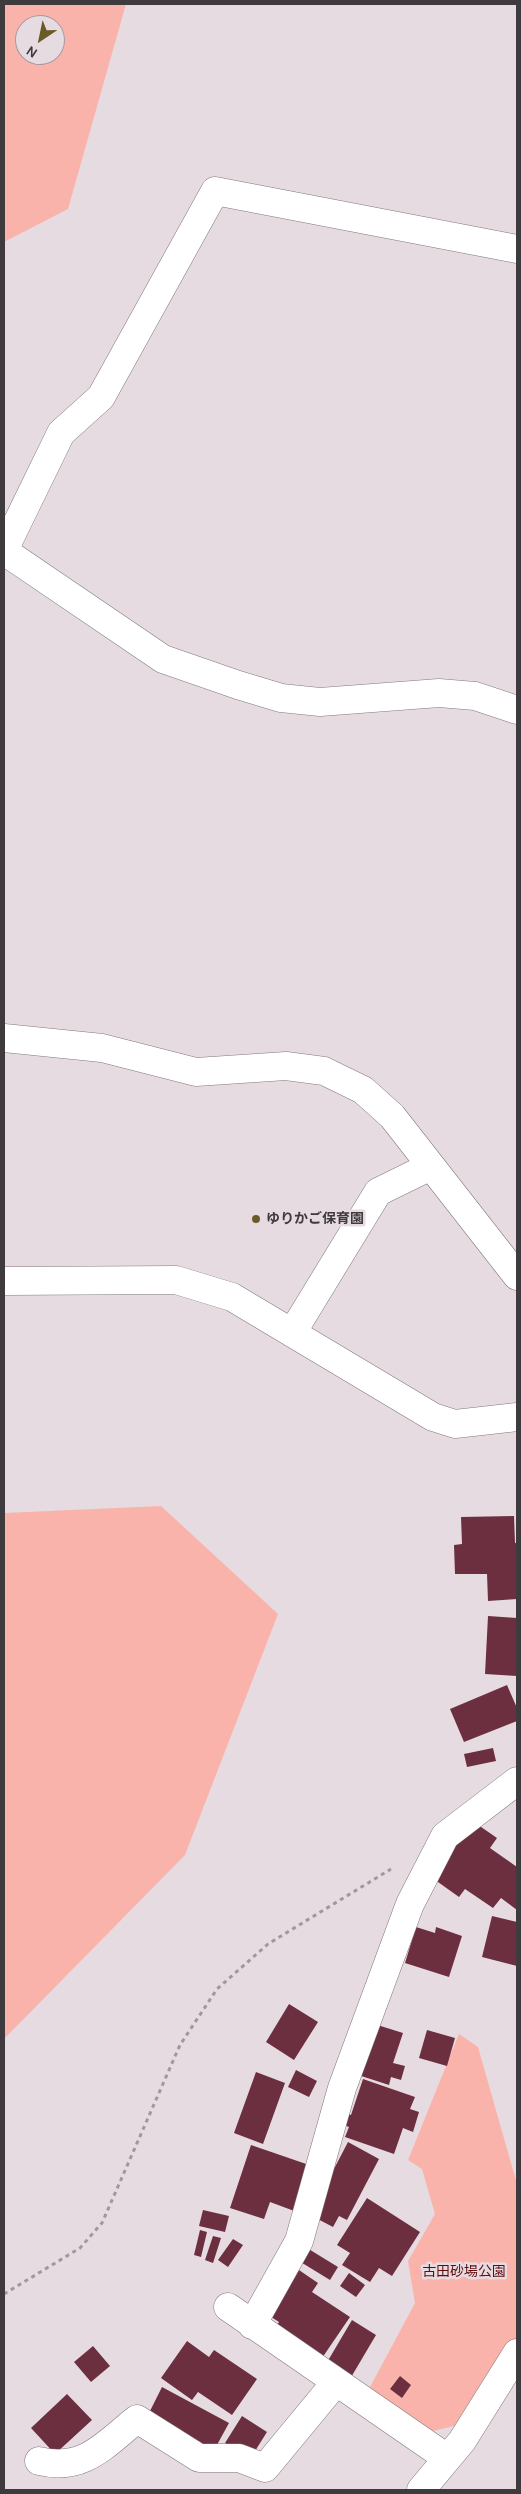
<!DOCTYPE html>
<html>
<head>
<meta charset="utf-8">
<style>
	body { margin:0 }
	#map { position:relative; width:521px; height:2494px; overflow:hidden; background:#e7dbe2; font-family:Karla,sans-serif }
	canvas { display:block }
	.frame { position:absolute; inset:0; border:5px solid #3f3a3d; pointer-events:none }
	.north { position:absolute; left:15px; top:15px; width:50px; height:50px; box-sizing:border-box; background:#e7dbe2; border:1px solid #a49ba0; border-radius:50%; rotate:214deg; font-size:14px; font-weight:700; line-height:20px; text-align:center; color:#3f3a3d }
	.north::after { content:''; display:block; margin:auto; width:18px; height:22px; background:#685b28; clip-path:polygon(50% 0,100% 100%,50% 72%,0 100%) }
</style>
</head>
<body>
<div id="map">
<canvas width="521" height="2494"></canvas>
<div class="frame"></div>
<div class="north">N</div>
</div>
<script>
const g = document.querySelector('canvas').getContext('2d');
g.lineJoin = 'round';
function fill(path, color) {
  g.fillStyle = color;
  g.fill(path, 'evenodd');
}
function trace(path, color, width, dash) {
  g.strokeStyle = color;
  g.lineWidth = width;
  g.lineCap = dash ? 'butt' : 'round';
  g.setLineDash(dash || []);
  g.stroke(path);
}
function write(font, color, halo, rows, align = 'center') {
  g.font = font + ' Karla,"Noto Sans JP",sans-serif';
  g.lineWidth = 5;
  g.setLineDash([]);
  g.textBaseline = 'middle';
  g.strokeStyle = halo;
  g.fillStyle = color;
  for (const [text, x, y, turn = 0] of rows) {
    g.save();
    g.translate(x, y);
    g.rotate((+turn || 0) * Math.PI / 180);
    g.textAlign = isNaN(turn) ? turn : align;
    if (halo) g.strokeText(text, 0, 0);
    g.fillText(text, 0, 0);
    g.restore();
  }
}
fill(new Path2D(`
	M 4,4 L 126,4 L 68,209 L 4,242 ZM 25,25 L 55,25 L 55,55 L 25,55 Z
	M 161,1506 L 278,1614 L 185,1855 L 4,2039 L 4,1513 Z
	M 459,2034 L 478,2047 L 517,2184 L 517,2337 L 462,2424 L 429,2432 L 369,2389 L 415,2303 L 408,2261 L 435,2214 L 422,2169 L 408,2160 Z`), '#fab3aa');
fill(new Path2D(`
	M 514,1516 L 515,1543 L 517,1543 L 517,1599 L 488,1601 L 487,1574 L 455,1574 L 454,1545 L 462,1544 L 461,1517 Z
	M 488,1616 L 517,1618 L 517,1676 L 485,1674 Z
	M 507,1685 L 517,1708 L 517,1721 L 464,1742 L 450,1709 Z
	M 493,1748 L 496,1761 L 467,1767 L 464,1754 Z
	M 471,1820 L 497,1838 L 490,1848 L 517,1867 L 517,1910 L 501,1898 L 493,1908 L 465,1889 L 459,1897 L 431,1877 Z
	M 492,1916 L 517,1922 L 517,1966 L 482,1957 Z
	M 416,1927 L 435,1933 L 436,1927 L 462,1936 L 449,1977 L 405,1963 Z
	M 289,2004 L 318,2022 L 294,2060 L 266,2042 Z
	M 371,2023 L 403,2033 L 393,2063 L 405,2066 L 401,2080 L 391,2077 L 389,2085 L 355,2074 Z
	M 427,2030 L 455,2038 L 447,2066 L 419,2058 Z
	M 296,2070 L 317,2081 L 309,2097 L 288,2087 Z
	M 256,2072 L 285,2083 L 263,2144 L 234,2133 Z
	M 363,2079 L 415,2097 L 410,2109 L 419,2112 L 413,2132 L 403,2128 L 394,2154 L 345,2137 L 349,2127 L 341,2124 L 345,2113 L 351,2115 Z
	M 348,2142 L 379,2159 L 347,2220 L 339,2216 L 333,2227 L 310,2215 Z
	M 251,2145 L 312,2166 L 297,2212 L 270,2202 L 264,2219 L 230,2208 Z
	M 367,2198 L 420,2232 L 392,2276 L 379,2268 L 370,2282 L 342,2265 L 350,2253 L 337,2245 Z
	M 203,2210 L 229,2216 L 225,2232 L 199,2226 Z
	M 200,2230 L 207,2232 L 201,2257 L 194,2255 Z
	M 213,2236 L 221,2238 L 213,2263 L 205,2260 Z
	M 233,2239 L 243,2245 L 228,2267 L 218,2260 Z
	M 307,2248 L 338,2267 L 330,2280 L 299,2261 Z
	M 296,2268 L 318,2283 L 312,2292 L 350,2317 L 320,2361 L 274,2330 L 279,2322 L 265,2313 Z
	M 349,2273 L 365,2285 L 356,2297 L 340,2286 Z
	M 352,2320 L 376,2335 L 350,2379 L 326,2364 Z
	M 187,2341 L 209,2357 L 214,2350 L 257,2379 L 232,2415 L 198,2392 L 192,2400 L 161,2378 Z
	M 93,2346 L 110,2366 L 91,2382 L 74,2362 Z
	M 400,2376 L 411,2385 L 402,2398 L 390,2389 Z
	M 162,2387 L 229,2423 L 212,2454 L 146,2419 Z
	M 67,2394 L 92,2420 L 55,2454 L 31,2428 Z
	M 242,2416 L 267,2432 L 250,2459 L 225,2443 Z`), '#6b2f40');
const minor = new Path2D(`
	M 4,550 L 61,433 L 101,397 L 215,191 L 517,249
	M 4,551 L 163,659 L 238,685 L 281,698 L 320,702 L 439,693 L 475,696 L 517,710
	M 4,1038 L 102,1048 L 196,1072 L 286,1066 L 324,1071 L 363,1090 L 392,1116 L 517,1276
	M 4,1281 L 176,1280 L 232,1297 L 433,1417 L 455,1424 L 517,1417
	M 292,1333 L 378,1192 L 431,1166
	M 228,2307 L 447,2458
	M 252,2325 L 299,2241 L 342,2088 L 410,1904 L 445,1836 L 517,1781
	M 39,2461 C 84,2472 104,2445 137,2419 L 199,2458 L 239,2458 L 265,2468 L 336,2382
	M 421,2490 L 462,2441 L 517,2353`);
trace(minor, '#81777d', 29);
trace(new Path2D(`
	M 4,2294 L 80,2248 L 102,2223 L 180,2045 L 217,1989 L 268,1944 L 391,1869`), '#a1989e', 3, [4, 4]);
trace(minor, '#fff', 28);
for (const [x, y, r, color] of [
	[256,1219,5,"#685b28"]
]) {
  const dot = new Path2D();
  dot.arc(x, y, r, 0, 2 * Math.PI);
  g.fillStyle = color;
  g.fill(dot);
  trace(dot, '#e7dbe2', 2);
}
write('bold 14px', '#3f3a3d', '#e7dbe2', [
	["ゆりかご保育園",266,1219]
], 'left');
write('14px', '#620d0c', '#e7dbe2', [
	["古田砂場公園",464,2272]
]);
</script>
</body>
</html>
